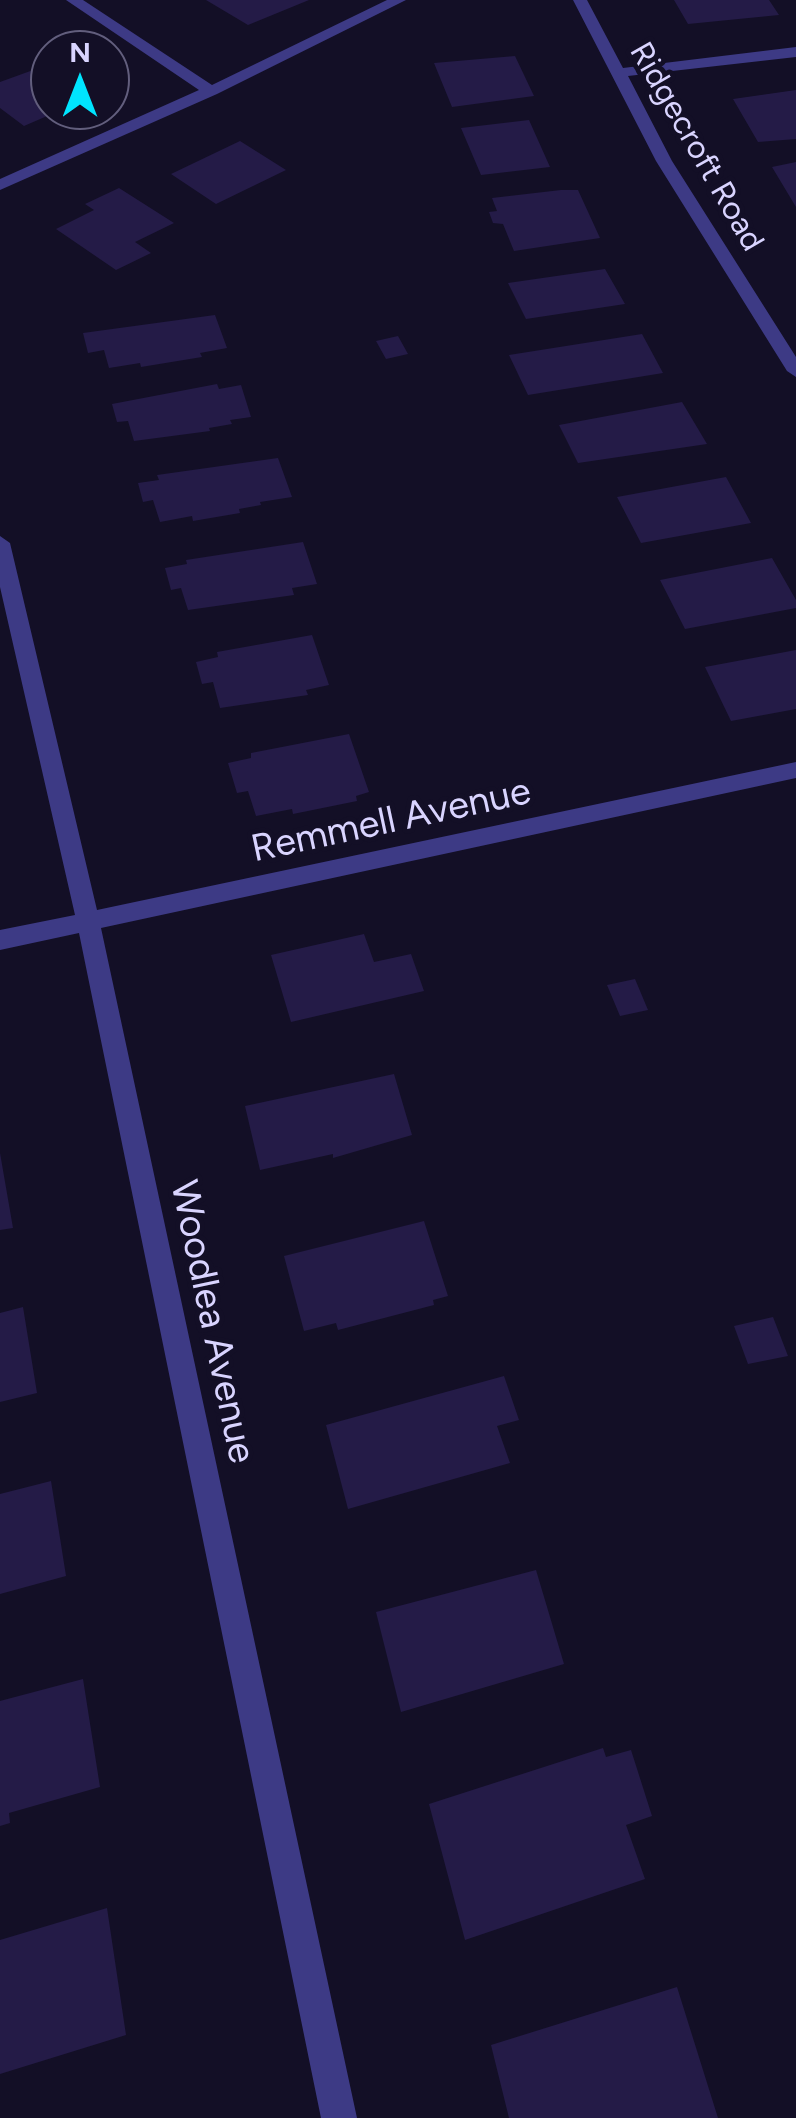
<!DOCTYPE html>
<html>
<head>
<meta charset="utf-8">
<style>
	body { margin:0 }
	#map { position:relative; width:796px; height:2118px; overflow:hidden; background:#130f26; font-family:Figtree,sans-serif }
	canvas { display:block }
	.north { position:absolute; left:30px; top:30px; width:100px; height:100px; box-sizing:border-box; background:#130f26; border:2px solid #625e7d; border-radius:50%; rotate:0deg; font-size:28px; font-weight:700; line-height:40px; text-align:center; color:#d9d4ff }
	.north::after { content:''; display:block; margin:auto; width:35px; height:45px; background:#00e5ff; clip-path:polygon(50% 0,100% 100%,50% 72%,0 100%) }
</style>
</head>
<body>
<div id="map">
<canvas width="796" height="2118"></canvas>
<div class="north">N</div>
</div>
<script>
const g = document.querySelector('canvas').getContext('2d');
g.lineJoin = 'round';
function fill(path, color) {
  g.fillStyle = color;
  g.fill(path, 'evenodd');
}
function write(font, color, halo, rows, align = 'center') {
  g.font = font + ' Figtree,sans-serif';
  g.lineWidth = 10;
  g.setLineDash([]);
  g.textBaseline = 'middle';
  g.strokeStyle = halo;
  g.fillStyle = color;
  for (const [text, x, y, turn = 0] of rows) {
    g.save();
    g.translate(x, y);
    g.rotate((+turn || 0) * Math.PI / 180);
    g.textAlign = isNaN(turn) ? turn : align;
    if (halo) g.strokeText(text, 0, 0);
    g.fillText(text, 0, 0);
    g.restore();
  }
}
fill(new Path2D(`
	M 206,0 L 309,0 L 248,25 Z
	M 674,0 L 769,0 L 779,15 L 688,24 Z
	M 515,56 L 534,96 L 452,107 L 434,63 Z
	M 47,65 L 50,110 L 61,110 L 24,126 L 0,108 L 0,82 Z
	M 796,90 L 796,139 L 758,142 L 733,99 Z
	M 529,120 L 550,167 L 481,175 L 461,128 Z
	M 240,141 L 286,170 L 216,204 L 171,174 Z
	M 796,162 L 796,207 L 772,167 Z
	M 119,188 L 174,223 L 135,242 L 151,253 L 116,270 L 56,229 L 94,210 L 85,204 Z
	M 561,190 L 578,190 L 600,238 L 514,251 L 503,224 L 493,223 L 489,212 L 497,211 L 492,198 Z
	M 605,269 L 625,304 L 526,319 L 508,283 Z
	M 215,315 L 227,348 L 200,353 L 202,357 L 141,367 L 140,363 L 109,368 L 104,350 L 88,353 L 83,333 Z
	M 642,334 L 663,373 L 528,395 L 509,355 Z
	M 398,336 L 408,354 L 386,359 L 376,341 Z
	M 217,384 L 219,389 L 241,385 L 251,417 L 230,420 L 232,424 L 209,428 L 210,431 L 134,441 L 128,421 L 117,422 L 112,404 Z
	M 682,402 L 707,444 L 578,463 L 559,425 Z
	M 278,458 L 292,497 L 260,502 L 261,505 L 239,509 L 240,513 L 193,521 L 192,516 L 160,522 L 153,500 L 143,502 L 138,483 L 159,480 L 157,475 Z
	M 726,477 L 751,523 L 641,543 L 617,497 Z
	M 303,542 L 317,584 L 292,588 L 294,595 L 188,610 L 181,588 L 171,590 L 165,568 L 187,564 L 186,560 Z
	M 772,558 L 796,600 L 796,608 L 685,629 L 660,580 Z
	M 312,635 L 329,685 L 306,690 L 308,695 L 220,708 L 213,682 L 202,684 L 196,662 L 218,657 L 217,652 Z
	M 796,650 L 796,709 L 731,721 L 705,667 Z
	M 349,734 L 369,792 L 356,796 L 357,801 L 293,814 L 292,809 L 256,816 L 248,791 L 237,793 L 228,763 L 251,758 L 251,753 Z
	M 364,934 L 374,962 L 411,954 L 424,991 L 291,1022 L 271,955 Z
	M 635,979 L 648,1010 L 620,1016 L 607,985 Z
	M 394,1074 L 412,1135 L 333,1158 L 333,1154 L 260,1170 L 245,1106 Z
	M 0,1153 L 13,1228 L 0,1230 Z
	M 424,1221 L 448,1296 L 433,1300 L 434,1305 L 338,1330 L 336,1323 L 304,1331 L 284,1256 Z
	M 23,1307 L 37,1393 L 0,1402 L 0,1313 Z
	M 773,1317 L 788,1356 L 748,1364 L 734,1326 Z
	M 504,1376 L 519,1420 L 497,1426 L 510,1463 L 348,1509 L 326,1425 Z
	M 51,1481 L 66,1576 L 0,1594 L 0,1494 Z
	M 536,1570 L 564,1664 L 401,1712 L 376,1612 Z
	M 83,1679 L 100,1787 L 9,1813 L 10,1823 L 0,1826 L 0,1701 Z
	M 603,1748 L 606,1757 L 631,1750 L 652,1816 L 626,1825 L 645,1879 L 465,1940 L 429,1804 Z
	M 107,1908 L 126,2035 L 0,2074 L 0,1940 Z
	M 677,1987 L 718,2118 L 509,2118 L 491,2045 Z`), '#241b47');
fill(new Path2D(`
	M 66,0 L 83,0 L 212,85 L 387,0 L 406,0 L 217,94 L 0,190 L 0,179 L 199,90 Z
	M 573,0 L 587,0 L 623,68 L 796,47 L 796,57 L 628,76 L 672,161 L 796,357 L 796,377 L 787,371 L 656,161 Z
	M 0,536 L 10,543 L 97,910 L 796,762 L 796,778 L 101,928 L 357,2118 L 321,2118 L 79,933 L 0,950 L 0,930 L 75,915 L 0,587 Z`), '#3d3a85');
write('32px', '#d9d4ff', '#130f26', [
	["Ridgecroft Road",696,147,60]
]);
write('38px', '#d9d4ff', '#130f26', [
	["Remmell Avenue",391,821,-12],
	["Woodlea Avenue",212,1322,78]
]);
</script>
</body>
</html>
